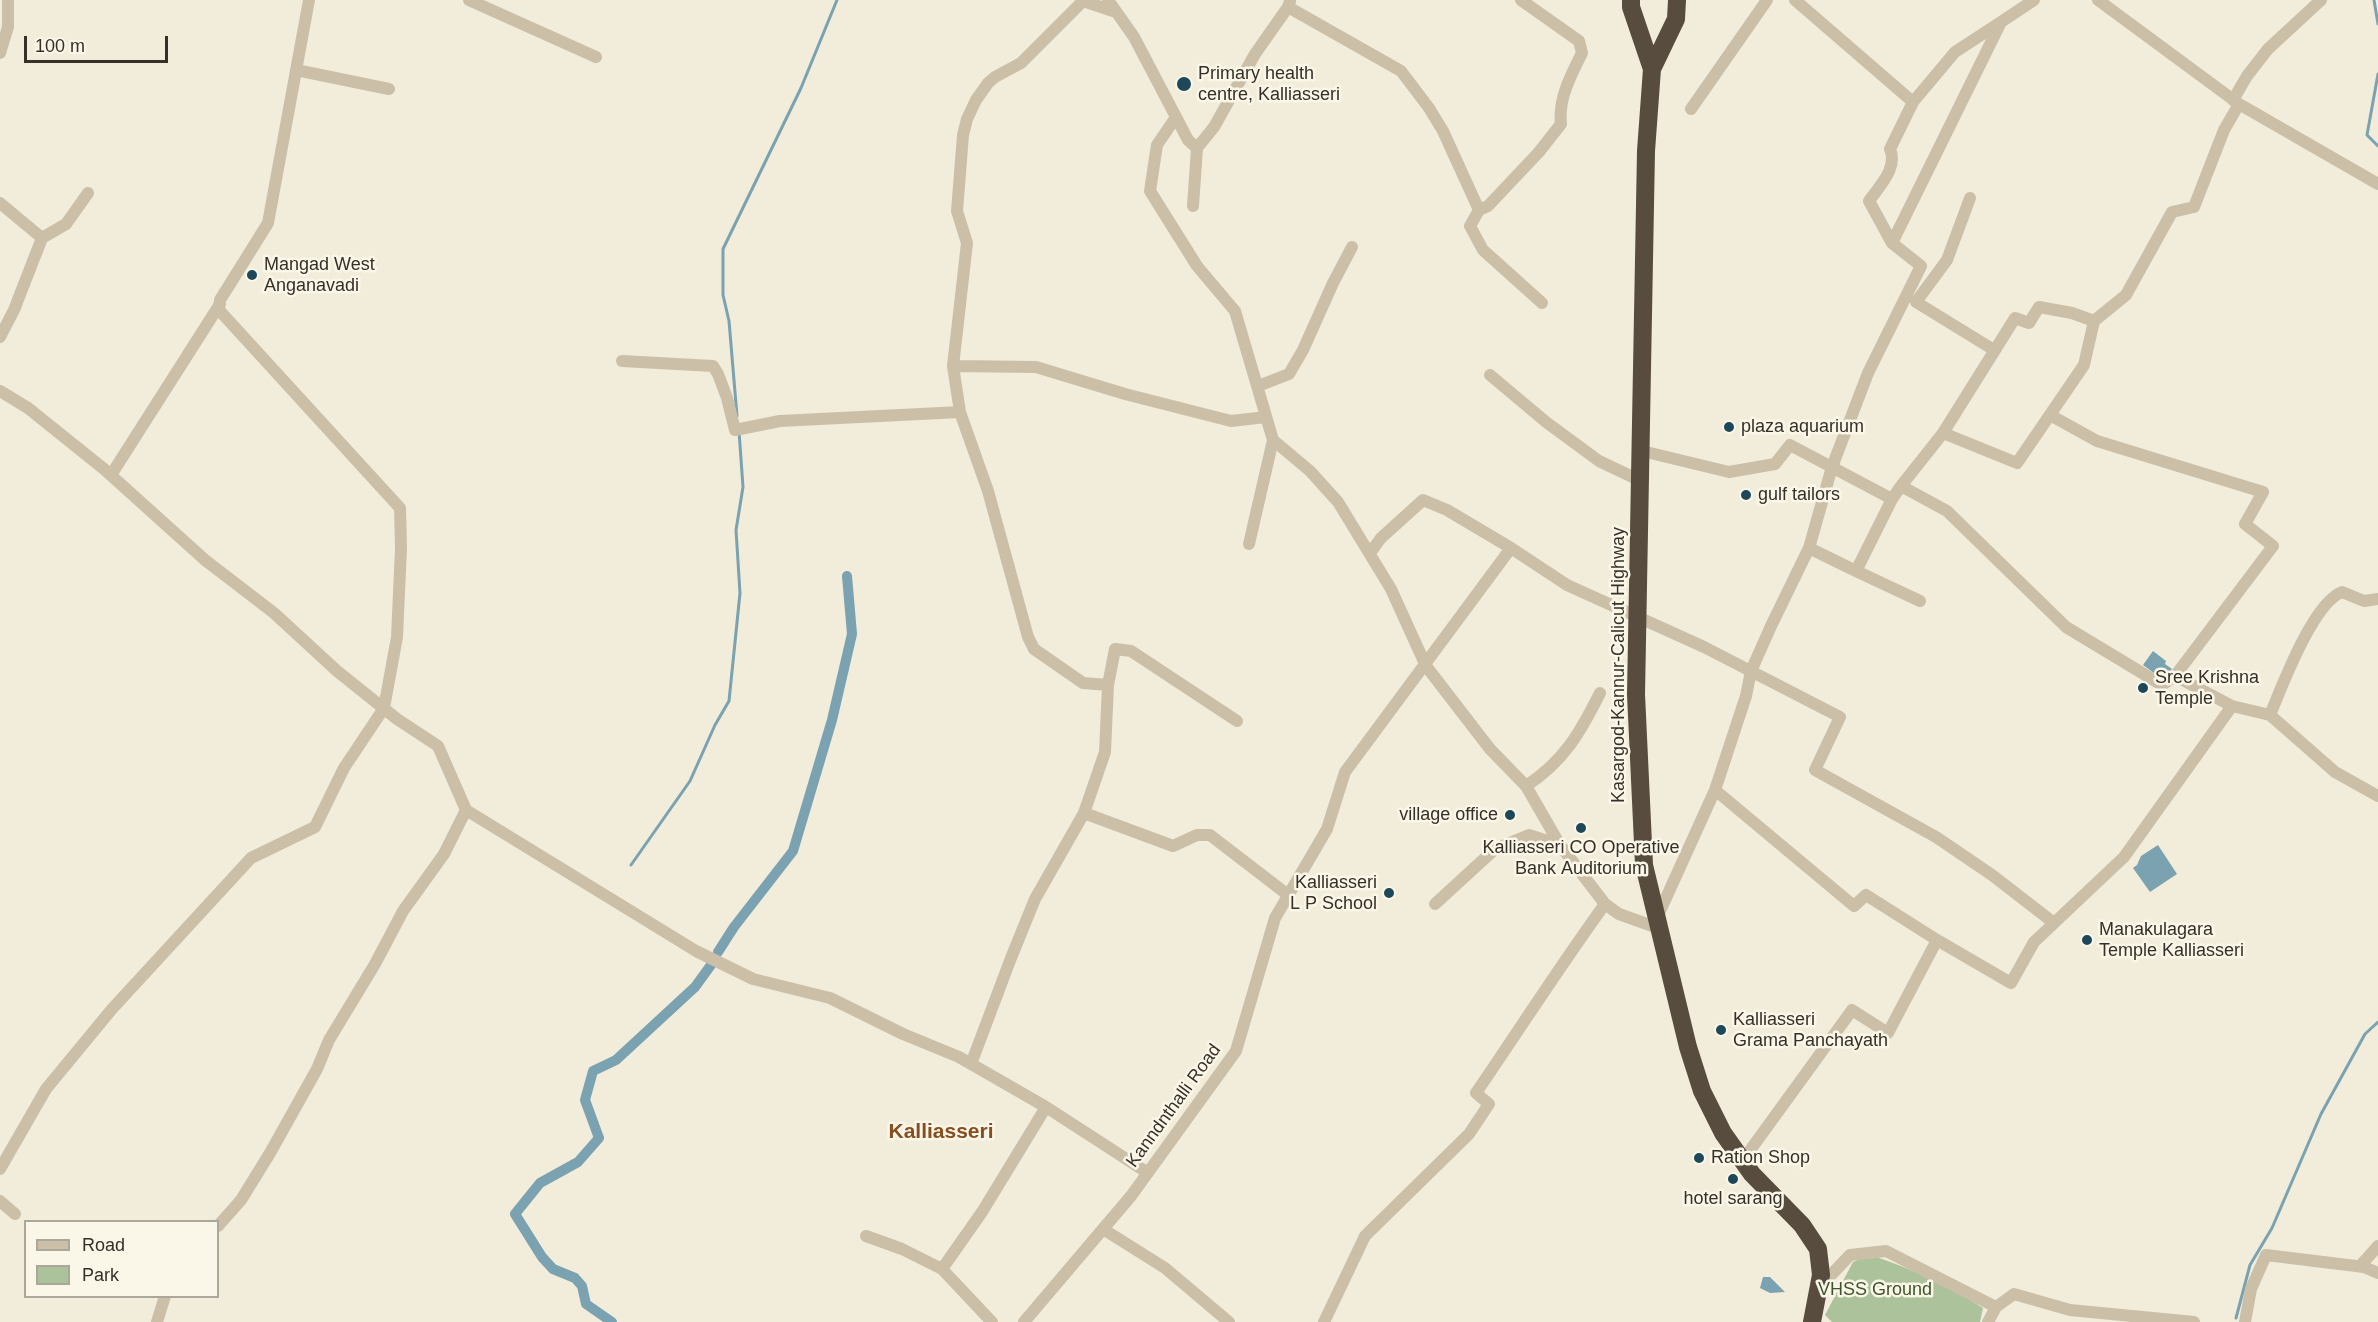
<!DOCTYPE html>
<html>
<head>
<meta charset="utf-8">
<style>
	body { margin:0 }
	#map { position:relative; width:2378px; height:1322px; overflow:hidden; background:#f2eddb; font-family:Arial,sans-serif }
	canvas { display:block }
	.legend { position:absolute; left:24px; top:1220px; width:195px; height:78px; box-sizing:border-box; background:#faf6e8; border:2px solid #aca79b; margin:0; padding:8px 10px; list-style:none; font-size:18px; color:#373028 }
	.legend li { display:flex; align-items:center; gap:12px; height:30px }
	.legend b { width:30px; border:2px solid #aca79b }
	.scale { position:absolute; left:24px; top:36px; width:144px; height:27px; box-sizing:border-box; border:3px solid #373028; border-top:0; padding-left:8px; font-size:18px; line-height:21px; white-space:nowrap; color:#373028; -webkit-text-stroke:4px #faf6e8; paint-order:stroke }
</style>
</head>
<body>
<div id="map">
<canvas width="2378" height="1322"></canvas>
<ul class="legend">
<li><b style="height:8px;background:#cbbfa7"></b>Road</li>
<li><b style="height:16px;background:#acc29b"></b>Park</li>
</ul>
<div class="scale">100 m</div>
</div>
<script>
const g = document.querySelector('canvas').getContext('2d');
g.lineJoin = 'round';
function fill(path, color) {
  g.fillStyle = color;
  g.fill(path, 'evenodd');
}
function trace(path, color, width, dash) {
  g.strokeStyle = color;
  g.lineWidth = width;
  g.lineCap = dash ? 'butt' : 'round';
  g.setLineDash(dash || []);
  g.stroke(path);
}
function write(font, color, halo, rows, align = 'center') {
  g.font = font + ' Arial,sans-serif';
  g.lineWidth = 5;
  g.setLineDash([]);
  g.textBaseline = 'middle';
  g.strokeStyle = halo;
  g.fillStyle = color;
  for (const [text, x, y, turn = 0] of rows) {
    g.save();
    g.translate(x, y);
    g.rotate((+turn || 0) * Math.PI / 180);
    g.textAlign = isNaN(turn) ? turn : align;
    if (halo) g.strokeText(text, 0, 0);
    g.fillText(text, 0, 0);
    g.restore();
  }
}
fill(new Path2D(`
	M 1870,1255 C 1910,1268 1948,1285 1983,1308 L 1980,1322 L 1832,1322 L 1825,1315 L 1853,1262 Z`), '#acc29b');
fill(new Path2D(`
	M 2153,651 L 2166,661 L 2165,664 L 2172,669 L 2169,673 L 2164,672 L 2162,675 L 2154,673 L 2143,665 Z
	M 2158,845 L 2177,874 L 2150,892 L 2133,868 L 2137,865 L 2141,856 Z
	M 1763,1277 L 1770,1277 L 1785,1292 L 1770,1293 L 1760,1288 Z`), '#7aa2b0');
trace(new Path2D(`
	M 2374,0 L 2378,24
	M 2378,74 L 2367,135 L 2378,146
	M 737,416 L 729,321 L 723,295 L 723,249 L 801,88 L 837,0
	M 631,865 L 690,781 L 715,725 L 729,701 L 740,593 L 736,530 L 743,487 L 739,431
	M 2236,1318 L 2250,1265 L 2272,1228 L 2321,1114 L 2365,1034 L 2378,1022`), '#7aa2b0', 3);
trace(new Path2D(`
	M 718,952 L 734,927 L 793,851 L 832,720 L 852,634 L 847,576
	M 612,1322 L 586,1304 L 582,1286 L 575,1278 L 553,1269 L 542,1257 L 515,1214 L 540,1183 L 578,1162 L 599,1138 L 585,1100 L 593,1071 L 616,1060 L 695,987 L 711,965`), '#7aa2b0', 10);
trace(new Path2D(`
	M 469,0 L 596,57
	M 1108,0 L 1134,37 L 1176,117 L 1157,145 L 1150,191 L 1197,266 L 1235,311 L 1273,440 L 1310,471 L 1338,502 L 1391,589 L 1426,666 L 1490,749 L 1526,786 L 1560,845 L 1605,904 L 1619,914 L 1658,928
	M 1521,0 L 1579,41 L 1582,53 C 1571,75 1558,99 1561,124 L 1539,152 L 1488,206 L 1479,210 L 1470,226 L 1483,250 L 1542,303
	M 1795,0 L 1913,102 L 1890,149 C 1898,168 1880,185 1869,201 L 1892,243
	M 2098,0 L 2239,104 L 2378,184
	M 1288,7 L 1401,71 L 1429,108 L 1443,131 L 1479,210
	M 0,53 L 8,27 L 8,0
	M 296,70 L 389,89
	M 2233,100 L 2247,76 L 2268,49 L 2321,0
	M 1913,102 L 1955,52 L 2001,22
	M 1691,109 L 1767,0
	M 1176,117 L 1188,140 L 1197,148
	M 1970,198 L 1947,260 L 1916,302 L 1994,350
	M 0,203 L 42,238 L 14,310 L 0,337
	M 1193,206 L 1197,148 L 1214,127 L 1255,54 L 1288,7 L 1290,1
	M 42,238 L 66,224 L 88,193
	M 622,361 L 713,366 L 718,374 L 727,398 L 735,430 L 780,421 L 960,412
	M 953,366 L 1036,367 L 1125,394 L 1231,421 L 1266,417
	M 1490,375 L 1546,422 L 1599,461 L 1641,481
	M 1258,386 L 1289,374 L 1303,350 L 1333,283 L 1352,247
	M 0,391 L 28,408 L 104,469 L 205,560 L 274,613 L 337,671 L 397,719 L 438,746 L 466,810 L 696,951 L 753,979 L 830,998 L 903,1034 L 959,1057 L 1046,1107 L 982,1212 L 942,1269 L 992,1322
	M 2050,415 L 2097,441 L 2263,492 L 2245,524 L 2273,546 L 2175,676
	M 1943,433 L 2015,318 L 2029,323 L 2039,307 L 2072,313 L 2094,321
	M 1642,451 L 1729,472 L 1775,464 L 1790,445 L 1892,499 L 1901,486 L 1947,511 L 2066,627 L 2162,685 L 2175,676 L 2232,706 L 2124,857 L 2034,942 L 2011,983 L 1937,940 L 1888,1033 L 1852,1010 L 1743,1160
	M 111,475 L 220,304
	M 1901,486 L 1943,433 L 2017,463 L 2084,365 L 2094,321 L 2126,295 L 2172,212 L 2194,207 L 2224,130 L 2239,104
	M 1249,544 L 1273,440
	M 1809,548 L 1832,467 L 1868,373 L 1921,266 L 1892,243 L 2001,22 L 2034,0
	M 1370,553 L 1381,538 L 1423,500 L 1447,510 L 1511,548
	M 1856,571 L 1920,601
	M 1108,685 L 1083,683 L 1034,649 L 1028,637 L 988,491 L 960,412 L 953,366 L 967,243 L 957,211 L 963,135 L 967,119 L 976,100 L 988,83 L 995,77 L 1021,63 L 1083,1 L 1116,12
	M 2232,706 L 2270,715 C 2282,686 2313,603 2342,592 L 2364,601 L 2378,599
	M 2270,715 L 2335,772 L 2378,796
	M 1526,786 C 1564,761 1580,733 1600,693
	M 1715,790 L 1854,906 L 1866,895 L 1937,940
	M 1084,813 L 1173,846 L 1197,835 L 1210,835 L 1288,895
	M 1435,904 L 1495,849 L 1529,835 L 1560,845
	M 1656,920 L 1715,790 L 1746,696 L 1751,671 L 1771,626 L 1809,548 L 1856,571 L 1892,499
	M 971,1064 L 1011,958 L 1035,899 L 1084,813 L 1105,752 L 1108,685 L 1115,649 L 1131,651 L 1237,721
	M 1046,1107 L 1148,1173
	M 0,1169 L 46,1089 L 112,1009 L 251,858 L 315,827 L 344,768 L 384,708 L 397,637 L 401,548 L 400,508 L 219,310 L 220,300 L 268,223 L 309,0
	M 0,1201 L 15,1214
	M 218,1226 L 241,1200 L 270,1153 L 317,1069 L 329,1040 L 375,964 L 403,911 L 444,854 L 466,810
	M 1103,1229 L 1165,1268 L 1229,1322
	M 866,1236 L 902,1249 L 942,1269
	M 2360,1266 L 2378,1246
	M 1821,1275 L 1832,1274 L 1850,1255 L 1886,1251 L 1996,1307 L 2014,1294 L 2070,1310 L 2194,1322
	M 157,1322 L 165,1296
	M 1024,1322 L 1131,1196 L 1236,1051 L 1275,918 L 1327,829 L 1345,772 L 1511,548 L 1567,585 L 1704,647 L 1840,717 L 1815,770 L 1936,837 L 1992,875 L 2054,923
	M 1324,1322 L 1365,1236 L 1469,1134 L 1489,1104 L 1476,1093 C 1519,1030 1560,966 1605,904
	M 1988,1322 L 1996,1307
	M 2245,1322 L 2251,1289 L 2266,1255 L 2364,1267 L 2378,1273`), '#cbbfa7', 12);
trace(new Path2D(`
	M 1631,0 L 1631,7 L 1652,69
	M 1677,0 L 1676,19 L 1652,69 L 1646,151 L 1636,694 L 1644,865 L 1688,1047 L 1702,1091 L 1723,1133 L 1752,1174 L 1802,1225 L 1818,1249 L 1821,1275 L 1812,1322`), '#584c3f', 18);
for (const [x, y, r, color] of [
	[1184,84,8,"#1c4859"],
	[252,275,6,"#1c4859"],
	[1729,427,6,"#1c4859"],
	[1746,495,6,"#1c4859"],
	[2143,688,6,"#1c4859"],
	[1510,815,6,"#1c4859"],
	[1581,828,6,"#1c4859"],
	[1389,893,6,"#1c4859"],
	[2087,940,6,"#1c4859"],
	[1721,1030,6,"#1c4859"],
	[1699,1158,6,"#1c4859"],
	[1733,1179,6,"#1c4859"]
]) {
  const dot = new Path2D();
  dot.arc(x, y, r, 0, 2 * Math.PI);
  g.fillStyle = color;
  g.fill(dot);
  trace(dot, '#faf6e8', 2);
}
write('18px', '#373028', '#faf6e8', [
	["Primary health",1198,74],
	["centre, Kalliasseri",1198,95],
	["Mangad West",264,265],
	["Anganavadi",264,286],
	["plaza aquarium",1741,427],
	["gulf tailors",1758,495],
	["Sree Krishna",2155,678],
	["Temple",2155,699],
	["village office",1498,815,"right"],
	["Kalliasseri CO Operative",1581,848,"center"],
	["Bank Auditorium",1581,869,"center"],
	["Kalliasseri",1377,883,"right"],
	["L P School",1377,904,"right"],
	["Manakulagara",2099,930],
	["Temple Kalliasseri",2099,951],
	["Kalliasseri",1733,1020],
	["Grama Panchayath",1733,1041],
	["Ration Shop",1711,1158],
	["hotel sarang",1733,1199,"center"]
], 'left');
write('18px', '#373028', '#faf6e8', [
	["Kasargod-Kannur-Calicut Highway",1619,665,-90],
	["Kanndnthalli Road",1174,1106,-54]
]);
write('18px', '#3d562b', '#faf6e8', [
	["VHSS Ground",1875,1290]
]);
write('bold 21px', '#874f1f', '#faf6e8', [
	["Kalliasseri",941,1132]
]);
</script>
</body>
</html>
